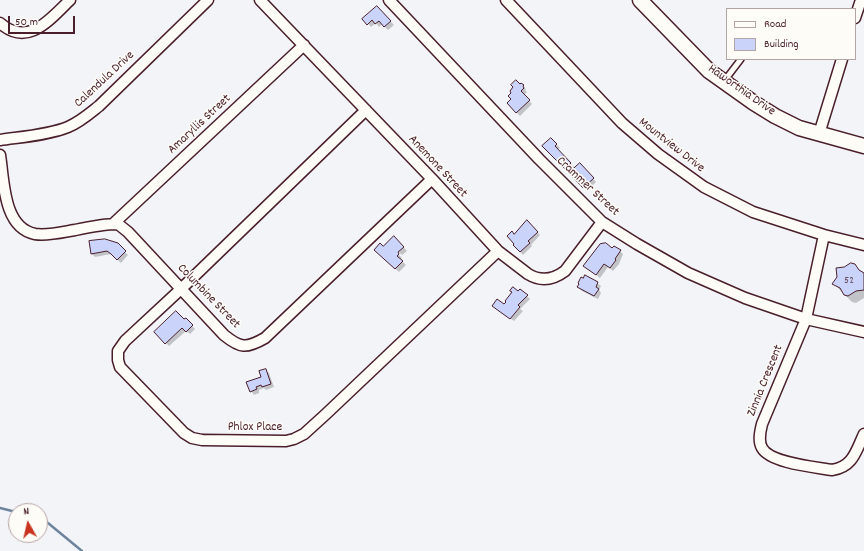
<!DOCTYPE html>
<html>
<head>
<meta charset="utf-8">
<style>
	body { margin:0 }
	#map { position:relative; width:864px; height:551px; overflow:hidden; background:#f3f4f8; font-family:Dekko,sans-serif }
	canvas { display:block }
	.legend { position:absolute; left:726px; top:8px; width:130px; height:52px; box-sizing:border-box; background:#fdfcf7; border:1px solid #b5a4a5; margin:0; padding:5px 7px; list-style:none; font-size:12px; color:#4a1f2b }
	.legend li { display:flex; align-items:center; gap:8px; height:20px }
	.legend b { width:20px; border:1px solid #b5a4a5 }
	.north { position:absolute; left:8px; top:503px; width:40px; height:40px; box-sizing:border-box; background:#fdfcf7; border:1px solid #b5a4a5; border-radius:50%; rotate:352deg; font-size:11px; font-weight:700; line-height:16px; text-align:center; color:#4a1f2b }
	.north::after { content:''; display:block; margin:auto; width:14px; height:18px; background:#c8321e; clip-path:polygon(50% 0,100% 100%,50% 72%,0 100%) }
	.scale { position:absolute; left:8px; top:16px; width:67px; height:18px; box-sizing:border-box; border:2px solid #4a1f2b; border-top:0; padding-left:5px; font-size:12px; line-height:14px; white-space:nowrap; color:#4a1f2b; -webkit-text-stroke:3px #fdfcf7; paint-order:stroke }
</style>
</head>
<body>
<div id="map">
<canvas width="864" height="551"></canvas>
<ul class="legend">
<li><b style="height:5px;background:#fdfcf7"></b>Road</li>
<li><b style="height:11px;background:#cad4fb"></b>Building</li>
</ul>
<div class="north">N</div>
<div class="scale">50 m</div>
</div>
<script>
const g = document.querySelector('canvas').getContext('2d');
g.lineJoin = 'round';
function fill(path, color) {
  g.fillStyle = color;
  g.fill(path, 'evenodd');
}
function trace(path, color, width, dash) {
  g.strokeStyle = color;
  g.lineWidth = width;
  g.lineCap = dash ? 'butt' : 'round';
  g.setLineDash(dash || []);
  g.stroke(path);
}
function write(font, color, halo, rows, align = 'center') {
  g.font = font + ' Dekko,sans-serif';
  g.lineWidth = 3;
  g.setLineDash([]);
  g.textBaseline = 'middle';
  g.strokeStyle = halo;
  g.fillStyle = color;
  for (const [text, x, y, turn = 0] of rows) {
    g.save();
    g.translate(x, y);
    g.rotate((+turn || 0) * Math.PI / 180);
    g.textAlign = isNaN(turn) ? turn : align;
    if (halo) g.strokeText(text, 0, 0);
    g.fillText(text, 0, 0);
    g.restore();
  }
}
fill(new Path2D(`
	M 377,7 L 394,25 L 388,30 L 382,24 L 379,27 L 376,23 L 371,27 L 364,19 Z
	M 521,84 L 526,89 L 525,90 L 527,92 L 524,95 L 532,104 L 520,116 L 508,103 L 512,99 Z
	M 551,139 L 560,148 L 557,150 L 575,168 L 580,164 L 596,182 L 587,191 L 544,146 Z
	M 527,222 L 540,235 L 531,245 L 532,246 L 523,255 L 514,245 L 514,235 Z
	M 394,237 L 407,251 L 402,255 L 395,248 L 394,250 L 402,258 L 400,259 L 406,265 L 399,272 L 375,249 L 383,248 Z
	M 90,242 L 117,244 L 128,255 L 121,263 L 111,254 L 95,257 L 92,254 Z
	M 612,250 L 620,251 L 623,254 L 619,264 L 613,271 L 608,267 L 600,278 L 585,266 Z
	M 854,265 L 864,274 L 864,298 L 856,303 L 852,302 L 834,284 Z
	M 583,279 L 597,283 L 601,286 L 599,290 L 601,293 L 598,299 L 582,291 L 578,287 Z
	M 518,292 L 527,296 L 530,299 L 520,309 L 523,311 L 514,321 L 496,309 L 504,306 Z
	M 186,319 L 195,329 L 190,334 L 186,331 L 169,346 L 155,332 Z
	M 265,370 L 269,373 L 274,387 L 266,390 L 264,388 L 259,390 L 259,393 L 254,395 L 251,391 L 262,377 Z`), '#0003');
trace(new Path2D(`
	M 0,508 L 16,512
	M 40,520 L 48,523 L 82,551`), '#6e849c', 2.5);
const building = new Path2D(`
	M 377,6 L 391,21 L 384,27 L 379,21 L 375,24 L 372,20 L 367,25 L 362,19 Z
	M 516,80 L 520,84 L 521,83 L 524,85 L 523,86 L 524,88 L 521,91 L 530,100 L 516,113 L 507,103 L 511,99 L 508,96 L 511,93 L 510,91 L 513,87 L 511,85 Z
	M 551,138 L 557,144 L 555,146 L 571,163 L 565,169 L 542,146 Z
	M 580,163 L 594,178 L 583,188 L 569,173 Z
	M 527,220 L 538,232 L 528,241 L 530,243 L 520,252 L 513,245 L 514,244 L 507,236 L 512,231 L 514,234 Z
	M 394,236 L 404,247 L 398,252 L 399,254 L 397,256 L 403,261 L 395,269 L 374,250 L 380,243 L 383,246 Z
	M 105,239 L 118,243 L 126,251 L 117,260 L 111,254 L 107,251 L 91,254 L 89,241 Z
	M 606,243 L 612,248 L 614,246 L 621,250 L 615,259 L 616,260 L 610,268 L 604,264 L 596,275 L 583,266 L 600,244 Z
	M 851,263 L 855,264 L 859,270 L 864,273 L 864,290 L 856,291 L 848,296 L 844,295 L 840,288 L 832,284 L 837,277 L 836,268 L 844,267 Z
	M 585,275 L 598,282 L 596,287 L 599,289 L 594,296 L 577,287 L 579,284 L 578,283 L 581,277 L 583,278 Z
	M 513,287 L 518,291 L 520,289 L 528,295 L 518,305 L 520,307 L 510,319 L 492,306 L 497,299 L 504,304 L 506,302 L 505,301 L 512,292 L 510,291 Z
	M 176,311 L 184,319 L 186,318 L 193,325 L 186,332 L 182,328 L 165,344 L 154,332 Z
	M 266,369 L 271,384 L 262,387 L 261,385 L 256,387 L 257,389 L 250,392 L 246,382 L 261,377 L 259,371 Z`);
fill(building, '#cad4fb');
trace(building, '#4a1f2b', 1);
const lane = new Path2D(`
	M 725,80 L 741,59`);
const street = new Path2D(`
	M 260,0 L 432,179 L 498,251 L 528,274 C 541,282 553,280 565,271 L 602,222
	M 389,0 L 539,159 L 602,222 L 637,244 L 688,273 L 745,298 L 806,319 L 864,332
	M 506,0 L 622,123 L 658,154 L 704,187 L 753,212 L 824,235 L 864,245
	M 855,18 L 861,0
	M 0,23 C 28,48 50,19 70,0
	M 366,110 L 182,288 L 125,341 L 118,351 L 118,360 L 120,367 L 184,433 L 192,438 L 202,440 L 286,441 L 294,439 L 304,434 L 326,414 L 498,251
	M 819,134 L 842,59
	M 0,140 C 20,137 49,135 68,127 C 80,122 89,114 99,106 L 208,0
	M 0,155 C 4,180 3,228 35,234 C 48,236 63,232 75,230 C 89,227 104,224 118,224 L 128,232 L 224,335 C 240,348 246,349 265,338 L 432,179
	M 113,224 L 304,45
	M 824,235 L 806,319 L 762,424 C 760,432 758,441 762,448 C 770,463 815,467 832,470 C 853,467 856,451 864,434`);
const secondary = new Path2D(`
	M 640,0 L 709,71 L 754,103 L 775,116 L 799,128 L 864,146`);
trace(lane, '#4a1f2b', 8);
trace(street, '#4a1f2b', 13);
trace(secondary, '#4a1f2b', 17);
trace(lane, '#fdfcf7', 5);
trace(street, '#fdfcf7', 10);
trace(secondary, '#fdfcf7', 14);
write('11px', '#6a4c5f', null, [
	["52",849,281]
]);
write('13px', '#4a1f2b', '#fdfcf7', [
	["Calendula Drive",105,80,-43],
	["Haworthia Drive",741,91,35],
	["Amaryllis Street",200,125,-43],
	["Mountview Drive",671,146,38],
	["Anemone Street",437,167,47],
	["Crammer Street",587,187,43],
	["Columbine Street",208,297,46],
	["Zinnia Crescent",766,381,-68],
	["Phlox Place",255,428]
]);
</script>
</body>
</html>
